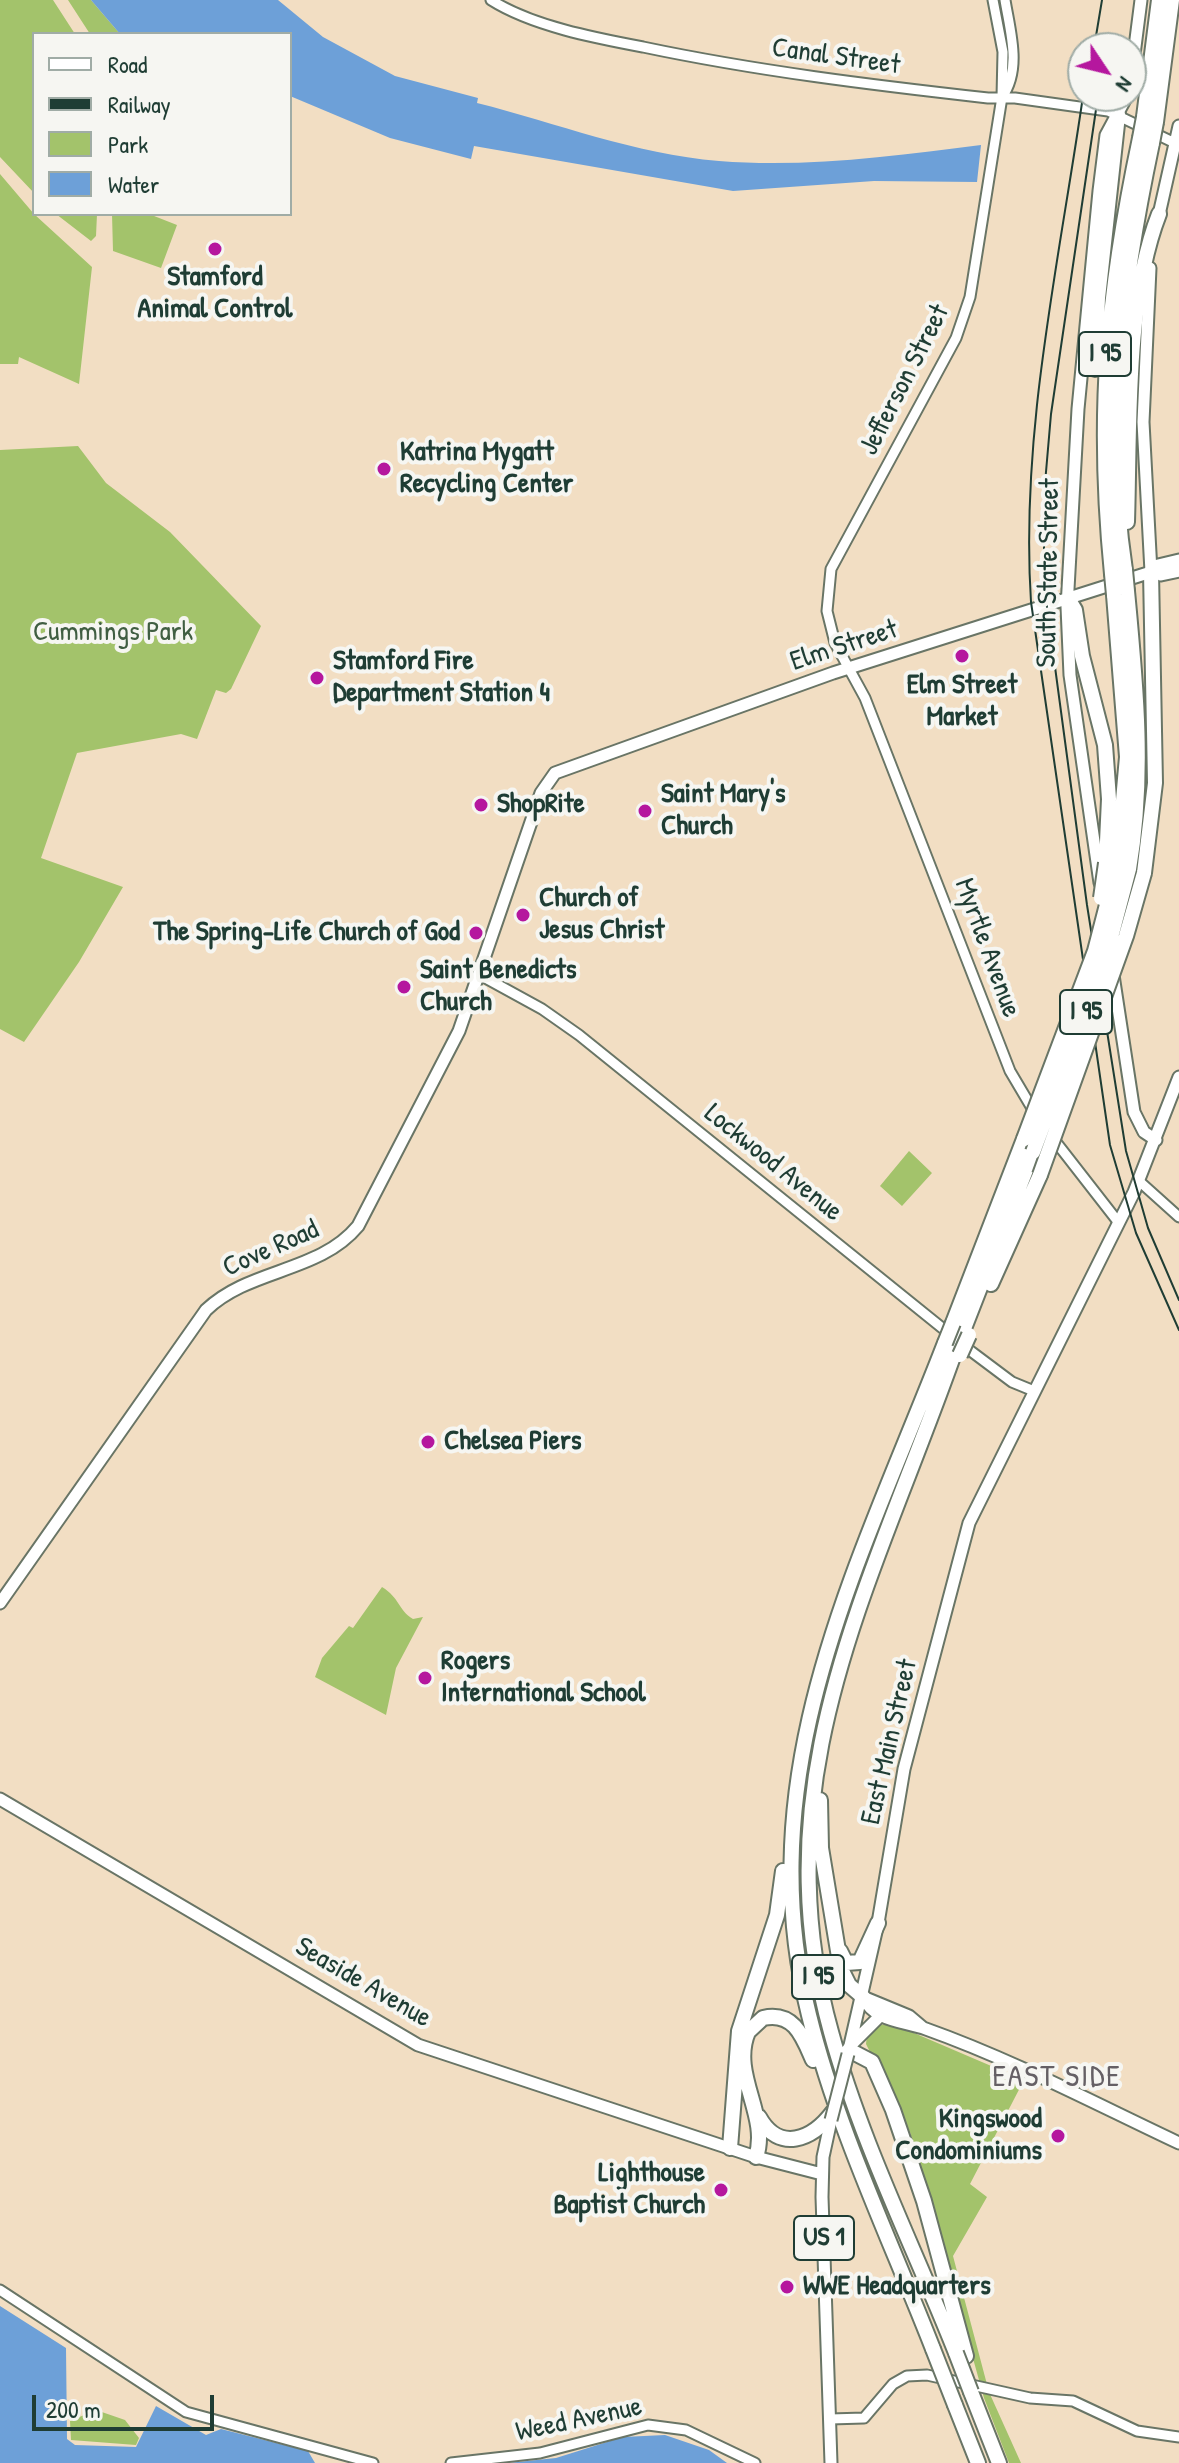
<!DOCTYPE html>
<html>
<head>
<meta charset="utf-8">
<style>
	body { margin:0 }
	#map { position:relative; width:1179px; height:2463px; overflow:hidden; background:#f2dec3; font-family:"Patrick Hand",sans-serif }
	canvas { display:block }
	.legend { position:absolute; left:32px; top:32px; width:260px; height:184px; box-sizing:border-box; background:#f6f6f2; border:2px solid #a0aca6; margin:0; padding:10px 14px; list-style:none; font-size:24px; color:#1f3d34 }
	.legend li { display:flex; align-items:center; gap:16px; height:40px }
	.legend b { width:40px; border:2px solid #a0aca6 }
	.north { position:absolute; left:1067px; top:32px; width:80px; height:80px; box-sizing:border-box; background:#f6f6f2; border:2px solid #a0aca6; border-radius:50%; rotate:125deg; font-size:22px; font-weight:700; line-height:32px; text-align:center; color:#1f3d34 }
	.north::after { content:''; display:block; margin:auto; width:28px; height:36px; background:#b5179e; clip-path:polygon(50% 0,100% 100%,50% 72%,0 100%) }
	.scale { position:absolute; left:32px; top:2395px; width:182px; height:36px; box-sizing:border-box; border:4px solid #1f3d34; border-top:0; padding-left:10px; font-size:24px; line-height:28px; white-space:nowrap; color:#1f3d34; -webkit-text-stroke:6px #f6f6f2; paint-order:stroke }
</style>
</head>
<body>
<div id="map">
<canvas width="1179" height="2463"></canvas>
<ul class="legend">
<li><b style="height:10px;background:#fff"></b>Road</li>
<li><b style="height:10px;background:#1f3d34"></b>Railway</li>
<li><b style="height:22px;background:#a3c36b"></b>Park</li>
<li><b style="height:22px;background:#6da0d8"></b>Water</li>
</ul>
<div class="north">N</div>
<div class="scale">200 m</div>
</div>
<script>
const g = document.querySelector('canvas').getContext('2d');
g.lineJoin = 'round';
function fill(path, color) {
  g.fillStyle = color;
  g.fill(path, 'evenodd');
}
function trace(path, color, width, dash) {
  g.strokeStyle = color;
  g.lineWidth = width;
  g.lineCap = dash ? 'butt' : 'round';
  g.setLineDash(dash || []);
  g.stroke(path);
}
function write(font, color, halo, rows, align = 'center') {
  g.font = font + ' "Patrick Hand",sans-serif';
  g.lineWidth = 8;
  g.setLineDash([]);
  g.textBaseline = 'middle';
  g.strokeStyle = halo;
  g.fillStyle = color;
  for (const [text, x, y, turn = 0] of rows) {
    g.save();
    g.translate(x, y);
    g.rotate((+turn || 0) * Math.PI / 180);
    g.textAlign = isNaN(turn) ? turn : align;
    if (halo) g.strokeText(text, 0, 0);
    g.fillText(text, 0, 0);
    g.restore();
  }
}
fill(new Path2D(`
	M 0,0 L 53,0 L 75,34 L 34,34 L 34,193 L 0,157 Z
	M 68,0 L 91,0 L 120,34 L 90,34 Z
	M 0,174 L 34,214 L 92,267 L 79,384 L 19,357 L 18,364 L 0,364 Z
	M 56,214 L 97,214 L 96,236 L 91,241 Z
	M 112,214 L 149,214 L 177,225 L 161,268 L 113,251 Z
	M 78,446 L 106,483 L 170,532 L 261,626 L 231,689 L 226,693 L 216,690 L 197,739 L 181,734 L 77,753 L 41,858 L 123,887 L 79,962 L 24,1042 L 0,1029 L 0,450 Z
	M 909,1151 L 932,1173 L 902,1206 L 880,1186 Z
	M 382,1587 C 400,1598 398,1610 413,1619 L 423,1617 L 396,1668 L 386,1715 L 315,1677 L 322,1658 L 349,1626 L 353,1628 Z
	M 893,2024 L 1024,2080 L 970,2184 L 987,2197 L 953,2256 L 989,2392 L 1021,2463 L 1009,2463 L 984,2398 L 910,2132 L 866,2044 L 867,2035 L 878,2025 Z
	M 96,2410 L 125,2420 L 139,2438 L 136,2445 L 71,2440 L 70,2421 Z`), '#a3c36b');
fill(new Path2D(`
	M 91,0 L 278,0 L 323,37 L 395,76 L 478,98 L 477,103 C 557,123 634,154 719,161 C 805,168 895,156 981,145 L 977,182 L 874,181 L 733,191 L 474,146 L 471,159 L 390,138 L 290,96 L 290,34 L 120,34 Z
	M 0,2306 L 66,2348 L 67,2439 L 75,2445 L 136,2447 L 156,2406 L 206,2435 L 221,2429 L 308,2451 L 315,2463 L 0,2463 Z
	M 665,2435 L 709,2450 L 727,2463 L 508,2463 L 556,2458 L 623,2437 Z`), '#6da0d8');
const minor = new Path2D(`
	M 491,0 C 532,26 595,38 643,47 C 757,71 872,85 988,98 L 1015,98 L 1108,111 L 1179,145
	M 993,0 L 1003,52 L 1002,97 L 970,297 L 956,338 L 831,569 L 827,611 L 835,643 L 865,698 L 1010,1071 L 1036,1115
	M 1002,97 C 1022,69 1010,31 1005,0
	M 480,975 L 542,1009 L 579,1035 L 972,1352 L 1012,1382 L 1034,1391
	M 1052,1137 L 1119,1223
	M 1139,1181 L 1179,1217
	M 0,2290 L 186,2412 L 373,2463
	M 830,2419 L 864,2418 L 893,2384 L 907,2376 L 927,2375 L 1030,2398 L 1073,2401 L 1137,2431 L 1179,2437
	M 451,2463 L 540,2453 L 648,2425 L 686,2430 L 755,2463`);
const major = new Path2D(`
	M 1131,78 L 1141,0
	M 1158,219 L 1179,126
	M 1150,268 L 1143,422 L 1151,572
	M 1157,571 L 1158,565 L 1179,560
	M 1100,883 L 1070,675 L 1067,607 L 1078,409 L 1099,191 L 1106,135 L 1127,96
	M 1113,975 L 1134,1112 L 1144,1132 L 1156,1140
	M 0,1603 L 206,1310 C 250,1268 319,1273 358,1226 L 459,1031 L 541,793 L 555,773 L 833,673 L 1151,572 L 1157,571 L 1161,575 L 1179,571
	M 0,1799 L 418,2045 L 756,2157 L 822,2174
	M 863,1997 C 874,2022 904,2021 926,2029 C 1013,2060 1096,2104 1179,2143
	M 863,1997 L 909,2016 L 922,2027
	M 853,2043 L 880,2016
	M 848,2054 L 878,1923 L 904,1769 L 969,1523 L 1134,1192 L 1179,1077
	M 831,2120 L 823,2157 L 822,2197 L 831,2463`);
const highway = new Path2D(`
	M 1144,117 L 1159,0
	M 1156,122 L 1172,0
	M 1095,369 L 1098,298 L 1118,115
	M 1127,522 C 1130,428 1125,301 1159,214
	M 1125,570 C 1103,426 1122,285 1152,143
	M 1112,574 C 1096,414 1107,294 1140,138
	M 1127,591 C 1136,685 1145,776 1129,869
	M 1114,595 L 1127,757 L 1117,866
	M 1069,600 L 1075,610 L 1082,656 L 1105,745 L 1109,799 L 1106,863
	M 1144,873 L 1155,783 L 1151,572
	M 991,1284 L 1040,1175
	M 953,1323 L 1024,1139
	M 963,1331 L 1033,1152
	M 955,1351 C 873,1584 760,1777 831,2032 C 861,2142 914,2247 956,2353
	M 820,1800 L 821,1848 L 841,1969 L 849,1985 L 863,1997
	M 840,1951 L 846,1963 L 860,1962 L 878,1923
	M 849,2050 L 872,2062 L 893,2110 L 924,2201 L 966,2356
	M 759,2117 C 779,2153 812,2140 833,2112
	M 730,2148 L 739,2031 L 777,1915 L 783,1871
	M 756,2157 C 770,2116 730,2074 748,2032 L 763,2018 C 794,2011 803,2037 813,2060
	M 933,2349 C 890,2239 837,2129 809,2015 C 748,1769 859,1565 945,1343
	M 971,2392 L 999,2463
	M 955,2405 L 978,2463`);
trace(minor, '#697566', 13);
trace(major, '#697566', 15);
trace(highway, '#697566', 18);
trace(minor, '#fff', 9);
trace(major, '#fff', 11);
trace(highway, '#fff', 14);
trace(new Path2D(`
	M 1094,48 L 1102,0
	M 1083,96 C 1059,263 1020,433 1031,602 L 1110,1145 L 1136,1233 L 1179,1330
	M 1098,96 L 1051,414 L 1044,495 L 1044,585 L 1087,905 L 1126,1151 L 1148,1228 L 1179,1300`), '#1f3d34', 2);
const majorBridge = new Path2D(`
	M 831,2120 L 848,2054`);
const highwayBridge = new Path2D(`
	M 1140,138 L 1144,117
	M 1152,143 L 1156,122
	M 1125,570 L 1127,591
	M 1112,574 L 1114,595
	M 1101,898 L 1106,863
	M 1024,1139 L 1095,951 L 1117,866
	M 1033,1152 L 1105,960 L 1129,869
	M 1040,1175 L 1126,936 L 1144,873
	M 945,1343 L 953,1323
	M 960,1355 L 969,1335
	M 933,2349 L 955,2405
	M 956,2353 L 971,2392`);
trace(majorBridge, '#697566', 15, []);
trace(highwayBridge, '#697566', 18, []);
trace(majorBridge, '#fff', 11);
trace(highwayBridge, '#fff', 14);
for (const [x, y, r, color] of [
	[215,249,8,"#b5179e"],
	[384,469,8,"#b5179e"],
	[962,656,8,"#b5179e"],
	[317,678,8,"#b5179e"],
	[481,805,8,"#b5179e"],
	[645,811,8,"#b5179e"],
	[523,915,8,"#b5179e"],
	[476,933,8,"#b5179e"],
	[404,987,8,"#b5179e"],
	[428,1442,8,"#b5179e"],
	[425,1678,8,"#b5179e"],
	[1058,2136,8,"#b5179e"],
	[721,2190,8,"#b5179e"],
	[787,2287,8,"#b5179e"]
]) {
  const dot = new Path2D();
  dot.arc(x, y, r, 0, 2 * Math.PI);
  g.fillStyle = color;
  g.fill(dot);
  trace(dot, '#f6f6f2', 3);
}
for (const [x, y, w] of [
	[1105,354,52],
	[1086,1012,52],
	[818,1977,52],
	[824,2238,60]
]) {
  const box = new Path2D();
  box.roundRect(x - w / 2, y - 22, w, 44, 6);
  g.fillStyle = '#f6f6f2';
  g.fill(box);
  trace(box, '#1f3d34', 2);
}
write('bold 26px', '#1f3d34', null, [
	["I 95",1105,354],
	["I 95",1086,1012],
	["I 95",818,1977],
	["US 1",824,2238]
]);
write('28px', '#1f3d34', '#f6f6f2', [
	["Canal Street",836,57,8],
	["Jefferson Street",905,380,-63],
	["South State Street",1049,573,-89],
	["Elm Street",844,646,-18],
	["Myrtle Avenue",987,948,70],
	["Lockwood Avenue",773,1163,39],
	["Cove Road",271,1249,-24],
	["East Main Street",890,1742,-77],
	["Seaside Avenue",363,1983,30],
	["Weed Avenue",579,2420,-12]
]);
write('bold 28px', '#1f3d34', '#f6f6f2', [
	["Stamford",215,278,"center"],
	["Animal Control",215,310,"center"],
	["Katrina Mygatt",400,453],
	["Recycling Center",400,485],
	["Stamford Fire",333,662],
	["Department Station 4",333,694],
	["Elm Street",962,686,"center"],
	["Market",962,718,"center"],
	["Saint Mary's",661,795],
	["Church",661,827],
	["ShopRite",497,805],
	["Church of",539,899],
	["Jesus Christ",539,931],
	["The Spring-Life Church of God",460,933,"right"],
	["Saint Benedicts",420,971],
	["Church",420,1003],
	["Chelsea Piers",444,1442],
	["Rogers",441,1662],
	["International School",441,1694],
	["Kingswood",1042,2120,"right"],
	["Condominiums",1042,2152,"right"],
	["Lighthouse",705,2174,"right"],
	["Baptist Church",705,2206,"right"],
	["WWE Headquarters",803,2287]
], 'left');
write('28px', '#405e42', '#f6f6f2', [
	["Cummings Park",113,633]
]);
g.letterSpacing = '2px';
write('30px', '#656065', '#f6f6f2', [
	["EAST SIDE",1057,2078]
]);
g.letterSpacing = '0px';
</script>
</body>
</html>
